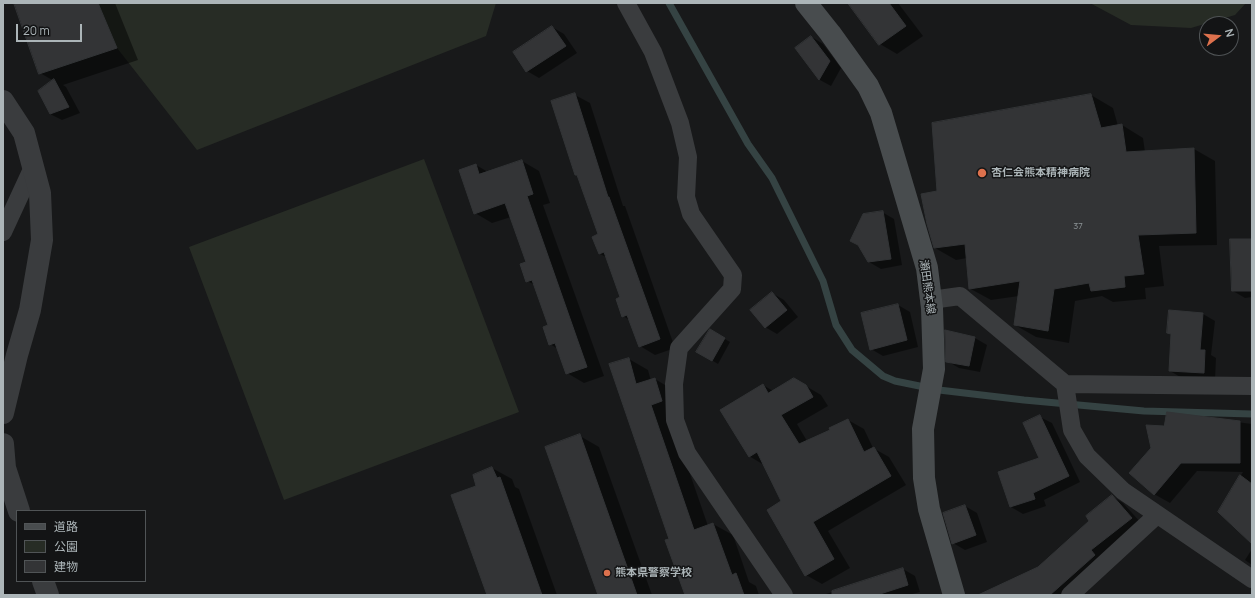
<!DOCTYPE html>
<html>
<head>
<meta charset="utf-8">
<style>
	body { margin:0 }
	#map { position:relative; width:1255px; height:598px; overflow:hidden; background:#18191a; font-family:Manrope,"Noto Sans JP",sans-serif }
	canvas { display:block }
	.frame { position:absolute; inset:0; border:4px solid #acb5b8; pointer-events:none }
	.legend { position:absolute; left:16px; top:510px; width:130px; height:72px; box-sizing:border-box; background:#131415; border:1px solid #505456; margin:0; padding:5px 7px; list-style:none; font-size:12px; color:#acb5b8 }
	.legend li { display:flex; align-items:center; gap:8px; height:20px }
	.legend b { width:20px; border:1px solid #505456 }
	.north { position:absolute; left:1199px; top:16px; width:40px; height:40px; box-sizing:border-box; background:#131415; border:1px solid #505456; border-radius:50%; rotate:74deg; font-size:11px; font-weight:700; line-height:16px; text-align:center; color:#acb5b8 }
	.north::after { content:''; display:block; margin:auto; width:14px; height:18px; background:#dd714d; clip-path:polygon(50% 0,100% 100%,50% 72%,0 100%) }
	.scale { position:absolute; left:16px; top:24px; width:66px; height:18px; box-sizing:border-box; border:2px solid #acb5b8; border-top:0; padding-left:5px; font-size:12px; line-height:14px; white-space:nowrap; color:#acb5b8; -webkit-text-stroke:3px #131415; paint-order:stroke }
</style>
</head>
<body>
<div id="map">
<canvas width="1255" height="598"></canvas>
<div class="frame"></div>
<ul class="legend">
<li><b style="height:5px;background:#484c4e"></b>道路</li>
<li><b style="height:11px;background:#272c25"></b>公園</li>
<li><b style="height:11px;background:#333436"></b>建物</li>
</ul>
<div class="north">N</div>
<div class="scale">20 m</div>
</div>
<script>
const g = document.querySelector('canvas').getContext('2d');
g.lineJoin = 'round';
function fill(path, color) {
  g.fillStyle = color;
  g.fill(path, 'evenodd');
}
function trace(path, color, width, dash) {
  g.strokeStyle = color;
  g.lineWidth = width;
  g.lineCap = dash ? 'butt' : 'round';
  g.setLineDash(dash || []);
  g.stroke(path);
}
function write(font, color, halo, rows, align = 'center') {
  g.font = font + ' Manrope,"Noto Sans JP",sans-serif';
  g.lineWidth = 3;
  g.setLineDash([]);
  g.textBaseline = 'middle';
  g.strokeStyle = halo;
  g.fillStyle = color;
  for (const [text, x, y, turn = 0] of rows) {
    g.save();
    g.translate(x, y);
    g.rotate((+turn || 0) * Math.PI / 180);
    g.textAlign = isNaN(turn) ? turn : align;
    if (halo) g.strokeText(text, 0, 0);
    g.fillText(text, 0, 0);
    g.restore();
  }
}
fill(new Path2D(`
	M 98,3 L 496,3 L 486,36 L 197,150 L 117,48 Z
	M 1090,3 L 1246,3 L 1235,15 L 1191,28 L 1131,25 Z
	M 424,159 L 519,412 L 284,500 L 189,247 Z`), '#272c25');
fill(new Path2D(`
	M 15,3 L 115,3 L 138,60 L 63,85 L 66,87 L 80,113 L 62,120 L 50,114 L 54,81 L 40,73 Z
	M 850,3 L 898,3 L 923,36 L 897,54 L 880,44 Z
	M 552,27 L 564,34 L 577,53 L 539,78 L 527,71 Z
	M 812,37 L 823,44 L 841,68 L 831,86 L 820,80 L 797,48 Z
	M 575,95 L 590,103 L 623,206 L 625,206 L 675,348 L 655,355 L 640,346 L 631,321 L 623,316 L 622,298 L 608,258 L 600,254 L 600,235 Z
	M 1091,95 L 1113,108 L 1118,126 L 1122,125 L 1143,138 L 1145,152 L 1194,149 L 1215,161 L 1217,245 L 1159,246 L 1164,286 L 1145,288 L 1146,299 L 1113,302 L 1102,296 L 1075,301 L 1069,343 L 1036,337 L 1015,325 L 1019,296 L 991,300 L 969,288 L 967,258 L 956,260 L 935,248 L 938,192 Z
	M 522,161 L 539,171 L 550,203 L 543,205 L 604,376 L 584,383 L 567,373 L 558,349 L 550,344 L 549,325 L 535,285 L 527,281 L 527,262 L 511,217 L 492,223 L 475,213 L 476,165 L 488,172 Z
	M 882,212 L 894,219 L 902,265 L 881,269 L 869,262 Z
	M 1252,240 L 1252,297 L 1245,298 L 1233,291 Z
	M 772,293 L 784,300 L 798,317 L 777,334 L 765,327 Z
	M 898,305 L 910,312 L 918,347 L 883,356 L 871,349 Z
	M 1203,314 L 1215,321 L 1211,355 L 1216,358 L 1215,380 L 1182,378 L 1170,371 L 1172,335 L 1168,333 Z
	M 710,330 L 730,342 L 718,364 L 698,352 Z
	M 946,331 L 975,338 L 987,345 L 980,372 L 959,368 L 947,361 Z
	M 629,359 L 648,370 L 651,381 L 655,379 L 675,391 L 670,416 L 708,526 L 713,524 L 733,535 L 749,582 L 756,586 L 759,595 L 686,595 L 670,540 Z
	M 794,379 L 821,395 L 828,406 L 797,424 L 807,441 L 831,431 L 848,420 L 864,429 L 873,448 L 889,457 L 906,485 L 828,531 L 850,568 L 822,584 L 806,575 L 768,510 L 782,502 L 764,465 L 749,456 L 763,385 L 773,391 Z
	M 1168,413 L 1252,424 L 1252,542 L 1219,511 L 1243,472 L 1197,471 L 1170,503 L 1154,494 L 1152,448 L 1164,427 Z
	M 1040,417 L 1052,423 L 1080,482 L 1044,500 L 1046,506 L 1023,514 L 1011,507 L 999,472 L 1040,458 Z
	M 580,436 L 599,447 L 652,595 L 599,595 Z
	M 492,468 L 512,479 L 515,487 L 519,489 L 557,595 L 488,595 L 478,486 Z
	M 1112,496 L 1123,503 L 1142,524 L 1074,595 L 998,595 L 1039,568 L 1091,521 Z
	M 965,506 L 977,513 L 987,542 L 965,550 L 953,543 Z
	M 1252,549 L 1252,565 L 1245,560 Z
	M 903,569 L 915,576 L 920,592 L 909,595 L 823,595 Z`), '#0007');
trace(new Path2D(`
	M 669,3 L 748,144 L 772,178 L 823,281 L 836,325 L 852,350 L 883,376 L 895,381 L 939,390 L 1024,400 L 1144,411 L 1252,414`), '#354343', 7);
const building = new Path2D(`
	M 14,3 L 98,3 L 117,48 L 39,74 Z
	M 848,3 L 889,3 L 906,26 L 879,45 Z
	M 552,26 L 566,46 L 526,72 L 513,52 Z
	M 811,36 L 830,61 L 819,80 L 795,48 Z
	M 54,79 L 69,107 L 50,114 L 38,91 Z
	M 575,93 L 608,197 L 609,197 L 660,339 L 639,347 L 627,315 L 622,317 L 616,299 L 620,297 L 604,252 L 599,254 L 592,237 L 598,234 L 577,175 L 575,175 L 551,101 Z
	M 1091,94 L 1101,128 L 1122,124 L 1126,152 L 1194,148 L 1196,233 L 1138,235 L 1144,274 L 1124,276 L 1125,287 L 1091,291 L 1089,283 L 1054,289 L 1048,331 L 1014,325 L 1020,281 L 969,289 L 965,244 L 934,248 L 927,224 L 921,194 L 937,191 L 932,123 Z
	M 522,160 L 533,194 L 527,196 L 587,367 L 566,374 L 555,343 L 549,345 L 543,327 L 548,325 L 532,280 L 526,282 L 520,264 L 526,262 L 505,203 L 474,214 L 459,170 L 476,164 L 479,174 Z
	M 883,211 L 891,259 L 868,262 L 858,245 L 850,241 L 863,214 Z
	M 1230,239 L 1252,239 L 1252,291 L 1232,291 Z
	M 772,292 L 787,310 L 765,328 L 750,310 Z
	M 898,304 L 907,340 L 870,350 L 861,313 Z
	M 1169,310 L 1203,313 L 1200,350 L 1205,350 L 1204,373 L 1169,371 L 1171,334 L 1167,333 Z
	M 710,329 L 725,338 L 712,361 L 696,352 Z
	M 945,330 L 975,337 L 969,366 L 946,362 Z
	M 629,358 L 636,384 L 655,378 L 662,401 L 651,405 L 694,530 L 713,523 L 732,575 L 736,573 L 744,595 L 685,595 L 665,540 L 669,539 L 609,364 Z
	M 794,378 L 806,385 L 813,397 L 781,415 L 799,444 L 830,430 L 829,428 L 848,419 L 864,452 L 874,447 L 891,476 L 813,522 L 834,559 L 805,576 L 767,510 L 781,501 L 757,452 L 749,457 L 720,410 L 763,384 L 768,393 Z
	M 1167,412 L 1240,421 L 1240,463 L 1181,463 L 1154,495 L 1129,473 L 1151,448 L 1146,425 L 1164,426 Z
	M 1040,415 L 1069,476 L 1033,493 L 1035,499 L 1010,507 L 998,472 L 1039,458 L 1023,423 Z
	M 580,434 L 637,595 L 598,595 L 545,447 Z
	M 492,467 L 497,478 L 500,477 L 542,595 L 487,595 L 451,495 L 476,486 L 473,475 Z
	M 1240,475 L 1252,484 L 1252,544 L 1218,512 Z
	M 1112,495 L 1132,518 L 1091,550 L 1095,555 L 1050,595 L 978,595 L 1038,567 L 1089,521 L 1086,516 Z
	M 965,505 L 976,535 L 952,544 L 943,513 Z
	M 903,568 L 908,585 L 877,595 L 832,595 L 832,591 Z`);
fill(building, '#333436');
trace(building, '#323436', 1);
trace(new Path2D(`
	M 626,3 L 653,52 L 680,123 L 688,157 L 686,197 L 691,214 L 733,275 L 732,289 L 679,348 L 674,384 L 675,420 L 687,453 L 784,595
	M 3,232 L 33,167
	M 931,300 L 960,296 L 1065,384 L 1252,386
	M 1065,384 L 1072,430 L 1087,456 L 1123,491 L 1252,579
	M 1070,595 L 1157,515`), '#3a3c3e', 18);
trace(new Path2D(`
	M 3,101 L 24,133 L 40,193 L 42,240 L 30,310 L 17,355 L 3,413
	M 3,444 L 5,468 L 19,511
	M 43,581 L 48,595`), '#3a3c3e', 22);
trace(new Path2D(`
	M 806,3 L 830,33 L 868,86 L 881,113 L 927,268 L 932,308 L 934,369 L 923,429 L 924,478 L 929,509 L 954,595`), '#484c4e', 22);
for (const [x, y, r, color] of [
	[982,173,5,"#dd714d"],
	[607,573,4,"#dd714d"]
]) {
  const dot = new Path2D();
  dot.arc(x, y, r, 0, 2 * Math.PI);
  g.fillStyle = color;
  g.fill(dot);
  trace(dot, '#131415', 1.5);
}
write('9px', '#8e9598', null, [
	["37",1078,226]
]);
write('bold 11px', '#acb5b8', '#131415', [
	["杏仁会熊本精神病院",991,173],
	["熊本県警察学校",615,573]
], 'left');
write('11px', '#acb5b8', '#131415', [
	["瀬田熊本線",927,287,82]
]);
</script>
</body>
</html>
